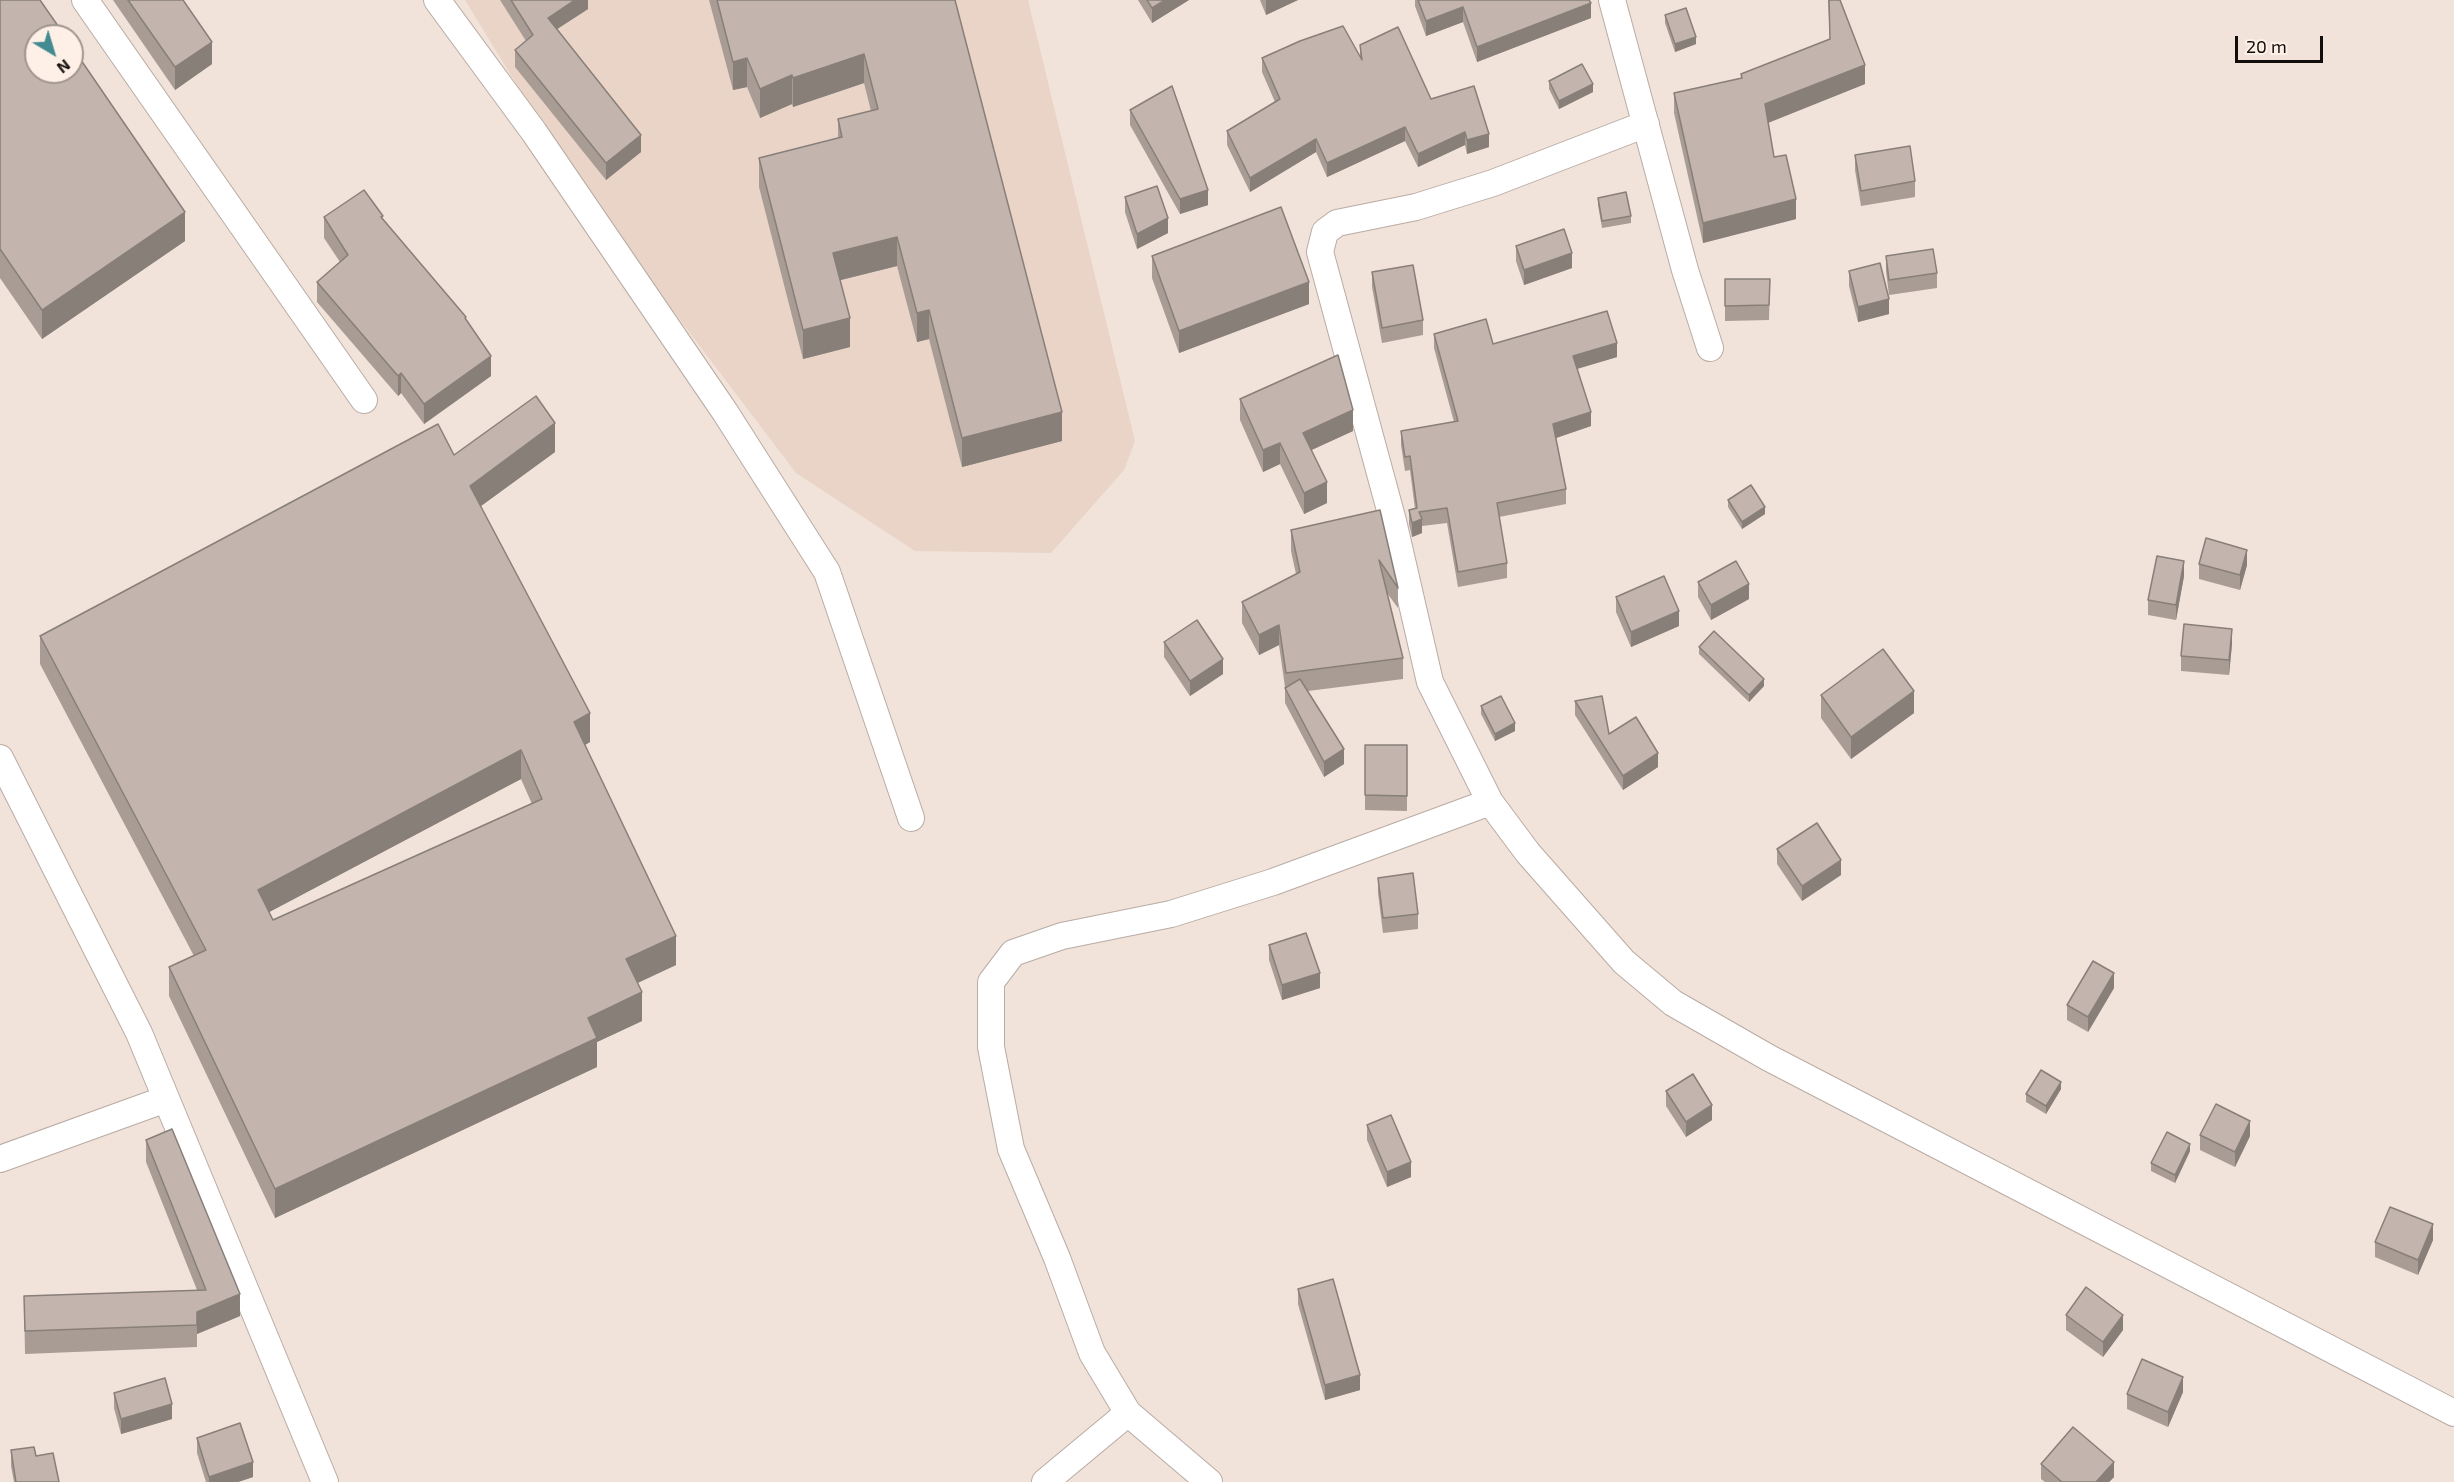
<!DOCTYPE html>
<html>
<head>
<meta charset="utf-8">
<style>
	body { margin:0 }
	#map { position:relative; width:2454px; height:1482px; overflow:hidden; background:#f1e2da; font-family:"Exo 2",sans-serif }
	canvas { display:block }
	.north { position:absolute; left:24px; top:24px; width:60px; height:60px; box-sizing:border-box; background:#fef0e7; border:2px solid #a0968f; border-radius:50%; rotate:142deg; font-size:16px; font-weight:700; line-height:24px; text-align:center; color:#120e0b }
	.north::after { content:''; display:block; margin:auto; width:21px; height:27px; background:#438b91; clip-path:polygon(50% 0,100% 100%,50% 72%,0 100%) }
	.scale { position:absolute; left:2235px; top:36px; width:88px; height:27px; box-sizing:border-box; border:3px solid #120e0b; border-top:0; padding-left:8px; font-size:18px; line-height:21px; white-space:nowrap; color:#120e0b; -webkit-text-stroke:4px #fef0e7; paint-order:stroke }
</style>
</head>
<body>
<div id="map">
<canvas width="2454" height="1482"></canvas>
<div class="north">N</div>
<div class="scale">20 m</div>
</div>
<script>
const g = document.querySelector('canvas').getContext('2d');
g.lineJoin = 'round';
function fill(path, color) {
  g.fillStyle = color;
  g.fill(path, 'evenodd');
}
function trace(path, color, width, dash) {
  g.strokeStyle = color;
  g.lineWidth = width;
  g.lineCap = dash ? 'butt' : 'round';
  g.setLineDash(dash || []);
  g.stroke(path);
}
fill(new Path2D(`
	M 465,0 L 1028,0 L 1135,441 L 1124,470 L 1051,553 L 915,551 L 796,473 L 580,188 Z`), '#e9d4c7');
const street = new Path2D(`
	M 85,0 L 364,400
	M 437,0 L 534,132 L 725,412 L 827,572 L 911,818
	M 1612,0 L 1685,270 L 1710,348
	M 1646,124 L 1493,183 L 1416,207 L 1337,223 L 1325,232 L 1320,252 L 1393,521 L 1430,682 L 1490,802 L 1528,853 L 1624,962 L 1673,1003 L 1769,1058 L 2454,1413
	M 0,758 L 139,1033 L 325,1482
	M 0,1159 L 166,1099
	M 1045,1482 L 1128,1413
	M 1209,1482 L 1128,1413 L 1092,1353 L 1057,1258 L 1011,1149 L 991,1047 L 991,982 L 1013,953 L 1062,936 L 1171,914 L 1273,882 L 1490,802`);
trace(street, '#b9aca4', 28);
trace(street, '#fff', 26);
fill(new Path2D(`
	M 0,0 L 185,241 L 42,339 L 0,278 Z
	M 113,0 L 183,0 L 212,64 L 175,90 Z
	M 500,0 L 588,0 L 588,9 L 557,29 L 641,152 L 606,180 L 515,67 L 515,50 L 526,41 Z
	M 709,0 L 955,0 L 1062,441 L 962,467 L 929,339 L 917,342 L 897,266 L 840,280 L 850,347 L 803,359 L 759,187 L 759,158 L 838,138 L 838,119 L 871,111 L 864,83 L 793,107 L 792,104 L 760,118 L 747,87 L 733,90 Z
	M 1138,0 L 1189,0 L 1152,23 Z
	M 1260,0 L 1298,0 L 1266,15 Z
	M 1415,0 L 1589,0 L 1591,18 L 1477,62 L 1463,22 L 1426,36 L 1415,6 Z
	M 1828,0 L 1840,0 L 1865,84 L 1768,123 L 1774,157 L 1796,219 L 1703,243 L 1674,113 L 1674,93 L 1741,78 L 1741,74 L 1830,39 Z
	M 1665,15 L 1696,44 L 1675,52 L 1665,23 Z
	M 1360,45 L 1431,99 L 1489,147 L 1467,154 L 1465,145 L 1418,167 L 1405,141 L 1327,177 L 1316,152 L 1250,192 L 1227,145 L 1227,131 L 1275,102 L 1262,72 L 1262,58 L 1360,56 Z
	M 1549,81 L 1593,92 L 1559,109 L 1549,89 Z
	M 1130,110 L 1208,205 L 1180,214 L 1130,125 Z
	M 1855,155 L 1915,181 L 1915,197 L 1861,206 L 1855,170 Z
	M 1125,197 L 1168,233 L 1137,249 L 1125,212 Z
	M 1598,198 L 1631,216 L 1631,223 L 1602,228 L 1598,205 Z
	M 324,217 L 383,219 L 466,320 L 491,376 L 424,424 L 401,393 L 398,396 L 317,302 L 317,282 L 340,262 L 324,238 Z
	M 1516,246 L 1572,268 L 1524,285 L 1516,261 Z
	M 1152,256 L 1309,304 L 1179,353 L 1152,278 Z
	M 1886,256 L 1937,273 L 1937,288 L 1889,295 L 1886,271 Z
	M 1849,271 L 1889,314 L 1858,322 L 1849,286 Z
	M 1372,272 L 1423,320 L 1423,335 L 1382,343 L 1372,287 Z
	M 1725,279 L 1770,279 L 1769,320 L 1725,321 Z
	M 1434,334 L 1493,344 L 1617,357 L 1577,369 L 1591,426 L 1556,438 L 1566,489 L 1566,504 L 1499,517 L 1507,563 L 1507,578 L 1458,587 L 1447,523 L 1422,526 L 1422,533 L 1412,537 L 1409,524 L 1409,510 L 1415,509 L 1410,470 L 1405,471 L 1401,445 L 1401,431 L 1454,422 L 1434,348 Z
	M 1240,399 L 1353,431 L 1311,450 L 1327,503 L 1304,514 L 1280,464 L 1263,472 L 1240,420 Z
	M 555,452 L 481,506 L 590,742 L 585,745 L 676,965 L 638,983 L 642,1021 L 597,1042 L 597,1067 L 275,1218 L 169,996 L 169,967 L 194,956 L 40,664 L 40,636 L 454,455 ZM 521,779 L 532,804 L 273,920 L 269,912 Z
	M 1728,500 L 1765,514 L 1742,529 L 1728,507 Z
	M 1380,510 L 1398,588 L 1398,608 L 1387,593 L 1403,658 L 1403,679 L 1308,691 L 1344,764 L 1324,777 L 1285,703 L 1285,687 L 1279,645 L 1259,655 L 1242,623 L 1242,602 L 1296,574 L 1291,551 L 1291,530 Z
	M 2199,564 L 2247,565 L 2240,590 L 2199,579 Z
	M 2184,576 L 2176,620 L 2148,615 L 2148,600 Z
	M 1698,582 L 1749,599 L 1711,620 L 1698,597 Z
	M 1616,597 L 1679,626 L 1631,647 L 1616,612 Z
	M 1164,642 L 1223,674 L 1190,696 L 1164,657 Z
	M 2232,644 L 2229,675 L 2181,671 L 2181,656 Z
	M 1699,647 L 1764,686 L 1749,702 L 1699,654 Z
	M 1821,695 L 1914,713 L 1851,759 L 1821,718 Z
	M 1575,701 L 1609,734 L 1658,767 L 1623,790 L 1575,715 Z
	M 1481,706 L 1515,731 L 1495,741 L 1481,714 Z
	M 1365,745 L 1407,745 L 1407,811 L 1365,810 Z
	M 1777,849 L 1841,875 L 1802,901 L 1777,864 Z
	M 1378,878 L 1418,914 L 1418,929 L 1383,933 L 1378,893 Z
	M 1269,945 L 1320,988 L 1282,1000 L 1269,960 Z
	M 2114,988 L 2088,1032 L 2067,1020 L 2067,1005 Z
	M 2061,1089 L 2046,1114 L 2026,1102 L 2026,1094 Z
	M 1666,1091 L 1712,1120 L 1686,1137 L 1666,1106 Z
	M 1367,1125 L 1411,1177 L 1387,1187 L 1367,1140 Z
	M 2200,1135 L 2250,1136 L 2235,1167 L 2200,1150 Z
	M 146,1140 L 240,1316 L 197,1334 L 197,1347 L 25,1354 L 24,1296 L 197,1290 L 146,1162 Z
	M 2190,1151 L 2175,1183 L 2151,1171 L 2151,1163 Z
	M 2433,1240 L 2418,1275 L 2375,1257 L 2375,1242 Z
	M 1298,1289 L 1360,1390 L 1325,1400 L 1298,1304 Z
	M 2066,1315 L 2123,1330 L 2103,1357 L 2066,1330 Z
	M 2183,1392 L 2168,1427 L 2127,1409 L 2127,1394 Z
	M 114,1393 L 172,1419 L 121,1434 L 114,1408 Z
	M 197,1438 L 253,1477 L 238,1482 L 206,1482 L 197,1453 Z
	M 11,1450 L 36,1456 L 59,1482 L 14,1482 L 11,1466 Z
	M 2041,1464 L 2114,1477 L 2109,1482 L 2045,1482 L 2041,1479 Z`), '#a89c95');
fill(new Path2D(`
	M 575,0 L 588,0 L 588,9 L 548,35 L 548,18 Z
	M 1165,0 L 1189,0 L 1152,23 L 1152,8 Z
	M 1266,0 L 1298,0 L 1266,15 Z
	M 1591,3 L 1591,18 L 1477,62 L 1477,47 Z
	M 1463,7 L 1463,22 L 1426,36 L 1426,21 Z
	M 1696,37 L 1696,44 L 1675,52 L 1675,44 Z
	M 212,42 L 212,64 L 175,90 L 175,67 Z
	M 864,54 L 864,83 L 793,107 L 793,78 Z
	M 747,58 L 747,87 L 733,90 L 733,62 Z
	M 1865,65 L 1865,84 L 1765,124 L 1765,104 Z
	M 792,75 L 792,104 L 760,118 L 760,89 Z
	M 1593,84 L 1593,92 L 1559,109 L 1559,101 Z
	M 1405,127 L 1405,141 L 1327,177 L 1327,163 Z
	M 1465,132 L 1465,145 L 1418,167 L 1418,154 Z
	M 1489,134 L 1489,147 L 1467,154 L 1467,140 Z
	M 641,135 L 641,152 L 606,180 L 606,163 Z
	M 1316,139 L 1316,152 L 1250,192 L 1250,178 Z
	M 1208,190 L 1208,205 L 1180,214 L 1180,199 Z
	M 1796,199 L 1796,219 L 1703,243 L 1703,223 Z
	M 185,212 L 185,241 L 42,339 L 42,310 Z
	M 1168,218 L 1168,233 L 1137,249 L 1137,234 Z
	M 897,237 L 897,266 L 833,282 L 833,253 Z
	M 1572,253 L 1572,268 L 1524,285 L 1524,270 Z
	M 1309,282 L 1309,304 L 1179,353 L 1179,331 Z
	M 1889,299 L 1889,314 L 1858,322 L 1858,307 Z
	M 929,310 L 929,339 L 917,342 L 917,313 Z
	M 850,318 L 850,347 L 803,359 L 803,330 Z
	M 1617,343 L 1617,357 L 1573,370 L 1573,356 Z
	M 491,356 L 491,376 L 424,424 L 424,404 Z
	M 401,373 L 401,393 L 398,396 L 398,376 Z
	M 1353,410 L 1353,431 L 1303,454 L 1303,433 Z
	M 1062,412 L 1062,441 L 962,467 L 962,438 Z
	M 1591,412 L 1591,426 L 1553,439 L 1553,424 Z
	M 555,423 L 555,452 L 470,514 L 470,486 Z
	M 1280,443 L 1280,464 L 1263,472 L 1263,450 Z
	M 1327,482 L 1327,503 L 1304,514 L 1304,493 Z
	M 1765,507 L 1765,514 L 1742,529 L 1742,522 Z
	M 1422,519 L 1422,533 L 1412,537 L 1412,523 Z
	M 2247,550 L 2247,565 L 2240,590 L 2240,575 Z
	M 2184,561 L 2184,576 L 2176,620 L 2176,605 Z
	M 1749,584 L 1749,599 L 1711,620 L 1711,605 Z
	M 1679,611 L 1679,626 L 1631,647 L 1631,632 Z
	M 1279,625 L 1279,645 L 1259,655 L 1259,635 Z
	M 2232,629 L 2232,644 L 2229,675 L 2229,660 Z
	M 1223,659 L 1223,674 L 1190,696 L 1190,681 Z
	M 1764,679 L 1764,686 L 1749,702 L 1749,695 Z
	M 1914,691 L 1914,713 L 1851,759 L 1851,737 Z
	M 590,713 L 590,742 L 574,751 L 574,722 Z
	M 1515,723 L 1515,731 L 1495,741 L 1495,734 Z
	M 1344,749 L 1344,764 L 1324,777 L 1324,762 Z
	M 521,750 L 521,779 L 258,918 L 258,890 Z
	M 1658,753 L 1658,767 L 1623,790 L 1623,776 Z
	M 1841,860 L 1841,875 L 1802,901 L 1802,886 Z
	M 676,936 L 676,965 L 626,988 L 626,959 Z
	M 1320,973 L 1320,988 L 1282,1000 L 1282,985 Z
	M 2114,973 L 2114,988 L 2088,1032 L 2088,1017 Z
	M 642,992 L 642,1021 L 597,1042 L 597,1067 L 275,1218 L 275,1189 L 588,1018 Z
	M 2061,1082 L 2061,1089 L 2046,1114 L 2046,1106 Z
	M 1712,1105 L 1712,1120 L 1686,1137 L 1686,1122 Z
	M 2250,1121 L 2250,1136 L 2235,1167 L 2235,1152 Z
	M 2190,1144 L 2190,1151 L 2175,1183 L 2175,1175 Z
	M 1411,1162 L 1411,1177 L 1387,1187 L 1387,1172 Z
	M 2433,1224 L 2433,1240 L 2418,1275 L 2418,1260 Z
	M 240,1294 L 240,1316 L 197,1334 L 197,1312 Z
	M 2123,1315 L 2123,1330 L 2103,1357 L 2103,1342 Z
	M 1360,1375 L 1360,1390 L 1325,1400 L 1325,1385 Z
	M 2183,1377 L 2183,1392 L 2168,1427 L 2168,1412 Z
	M 172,1404 L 172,1419 L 121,1434 L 121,1419 Z
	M 253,1462 L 253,1477 L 238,1482 L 209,1482 L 209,1477 Z
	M 2114,1462 L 2114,1477 L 2109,1482 L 2096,1482 Z`), '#887f79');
const building = new Path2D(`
	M 0,0 L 40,0 L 65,36 L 36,36 L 36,72 L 72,72 L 72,47 L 185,212 L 42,310 L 0,249 Z
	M 128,0 L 183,0 L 212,42 L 175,67 Z
	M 511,0 L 575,0 L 548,18 L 641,135 L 606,163 L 515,50 L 533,35 Z
	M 717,0 L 955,0 L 1062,412 L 962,438 L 929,310 L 917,313 L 897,237 L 833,253 L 850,318 L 803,330 L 759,158 L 842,137 L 838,119 L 878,109 L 864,54 L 793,78 L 792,75 L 760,89 L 747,58 L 733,62 Z
	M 1147,0 L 1165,0 L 1152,8 Z
	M 1418,0 L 1589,0 L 1591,3 L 1477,47 L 1463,7 L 1426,21 Z
	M 1829,0 L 1840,0 L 1865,65 L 1765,104 L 1774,157 L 1786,155 L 1796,199 L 1703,223 L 1674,93 L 1742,78 L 1741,74 L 1830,39 Z
	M 1686,8 L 1696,37 L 1675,44 L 1665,15 Z
	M 1343,26 L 1362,60 L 1360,45 L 1398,27 L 1431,99 L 1474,86 L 1489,134 L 1467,140 L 1465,132 L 1418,154 L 1405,127 L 1327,163 L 1316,139 L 1250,178 L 1227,131 L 1280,99 L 1262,58 L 1300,41 Z
	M 1582,64 L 1593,84 L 1559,101 L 1549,81 Z
	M 1172,86 L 1208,190 L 1180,199 L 1130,110 Z
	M 1910,146 L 1915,181 L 1861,191 L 1855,155 Z
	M 1157,186 L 1168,218 L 1137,234 L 1125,197 Z
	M 364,190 L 383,216 L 381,217 L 466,317 L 465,318 L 491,356 L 424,404 L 401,373 L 398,376 L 317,282 L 348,255 L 324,217 Z
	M 1626,192 L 1631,216 L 1602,221 L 1598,198 Z
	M 1281,207 L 1309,282 L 1179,331 L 1152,256 Z
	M 1564,229 L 1572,253 L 1524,270 L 1516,246 Z
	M 1933,249 L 1937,273 L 1889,280 L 1886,256 Z
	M 1880,263 L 1889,299 L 1858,307 L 1849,271 Z
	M 1413,265 L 1423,320 L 1382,328 L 1372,272 Z
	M 1725,279 L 1770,279 L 1769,305 L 1725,306 Z
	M 1607,311 L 1617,343 L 1573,356 L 1591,412 L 1553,424 L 1566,489 L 1497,503 L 1507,563 L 1458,572 L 1447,508 L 1419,512 L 1422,519 L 1412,523 L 1409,510 L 1417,508 L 1410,456 L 1405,457 L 1401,431 L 1458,421 L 1434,334 L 1486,319 L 1493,344 Z
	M 1338,355 L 1353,410 L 1303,433 L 1327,482 L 1304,493 L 1280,443 L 1263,450 L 1240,399 Z
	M 536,396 L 555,423 L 470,486 L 590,713 L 574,722 L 676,936 L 626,959 L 642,992 L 588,1018 L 597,1038 L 275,1189 L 169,967 L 206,950 L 40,636 L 438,424 L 454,455 ZM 521,750 L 542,799 L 273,920 L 258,890 Z
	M 1751,485 L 1765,507 L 1742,522 L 1728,500 Z
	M 1380,510 L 1398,588 L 1379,560 L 1403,658 L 1286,673 L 1279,625 L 1259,635 L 1242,602 L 1300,572 L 1291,530 Z
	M 2206,538 L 2247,550 L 2240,575 L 2199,564 Z
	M 2157,556 L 2184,561 L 2176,605 L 2148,600 Z
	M 1736,561 L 1749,584 L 1711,605 L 1698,582 Z
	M 1664,576 L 1679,611 L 1631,632 L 1616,597 Z
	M 1197,620 L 1223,659 L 1190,681 L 1164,642 Z
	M 2184,624 L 2232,629 L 2229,660 L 2181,656 Z
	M 1714,631 L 1764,679 L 1749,695 L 1699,647 Z
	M 1883,649 L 1914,691 L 1851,737 L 1821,695 Z
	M 1300,679 L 1344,749 L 1324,762 L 1285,688 Z
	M 1501,696 L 1515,723 L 1495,734 L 1481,706 Z
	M 1602,696 L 1609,734 L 1636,717 L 1658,753 L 1623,776 L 1575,701 Z
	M 1365,745 L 1407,745 L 1407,796 L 1365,795 Z
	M 1817,823 L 1841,860 L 1802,886 L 1777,849 Z
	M 1413,873 L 1418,914 L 1383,918 L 1378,878 Z
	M 1306,933 L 1320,973 L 1282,985 L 1269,945 Z
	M 2093,961 L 2114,973 L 2088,1017 L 2067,1005 Z
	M 2041,1070 L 2061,1082 L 2046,1106 L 2026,1094 Z
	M 1693,1074 L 1712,1105 L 1686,1122 L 1666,1091 Z
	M 2216,1104 L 2250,1121 L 2235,1152 L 2200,1135 Z
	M 1391,1115 L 1411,1162 L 1387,1172 L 1367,1125 Z
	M 172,1129 L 240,1294 L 197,1312 L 197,1325 L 25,1331 L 24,1296 L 206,1290 L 146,1140 Z
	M 2167,1132 L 2190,1144 L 2175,1175 L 2151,1163 Z
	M 2390,1207 L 2433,1224 L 2418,1260 L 2375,1242 Z
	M 1333,1279 L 1360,1375 L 1325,1385 L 1298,1289 Z
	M 2086,1287 L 2123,1315 L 2103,1342 L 2066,1315 Z
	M 2142,1359 L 2183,1377 L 2168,1412 L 2127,1394 Z
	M 165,1378 L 172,1404 L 121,1419 L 114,1393 Z
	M 240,1423 L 253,1462 L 209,1477 L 197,1438 Z
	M 2073,1427 L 2114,1462 L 2096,1482 L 2062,1482 L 2041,1464 Z
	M 34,1447 L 36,1456 L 53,1453 L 59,1482 L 16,1482 L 11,1450 Z`);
fill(building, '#c3b5ad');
trace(building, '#887f79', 1.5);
</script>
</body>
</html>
